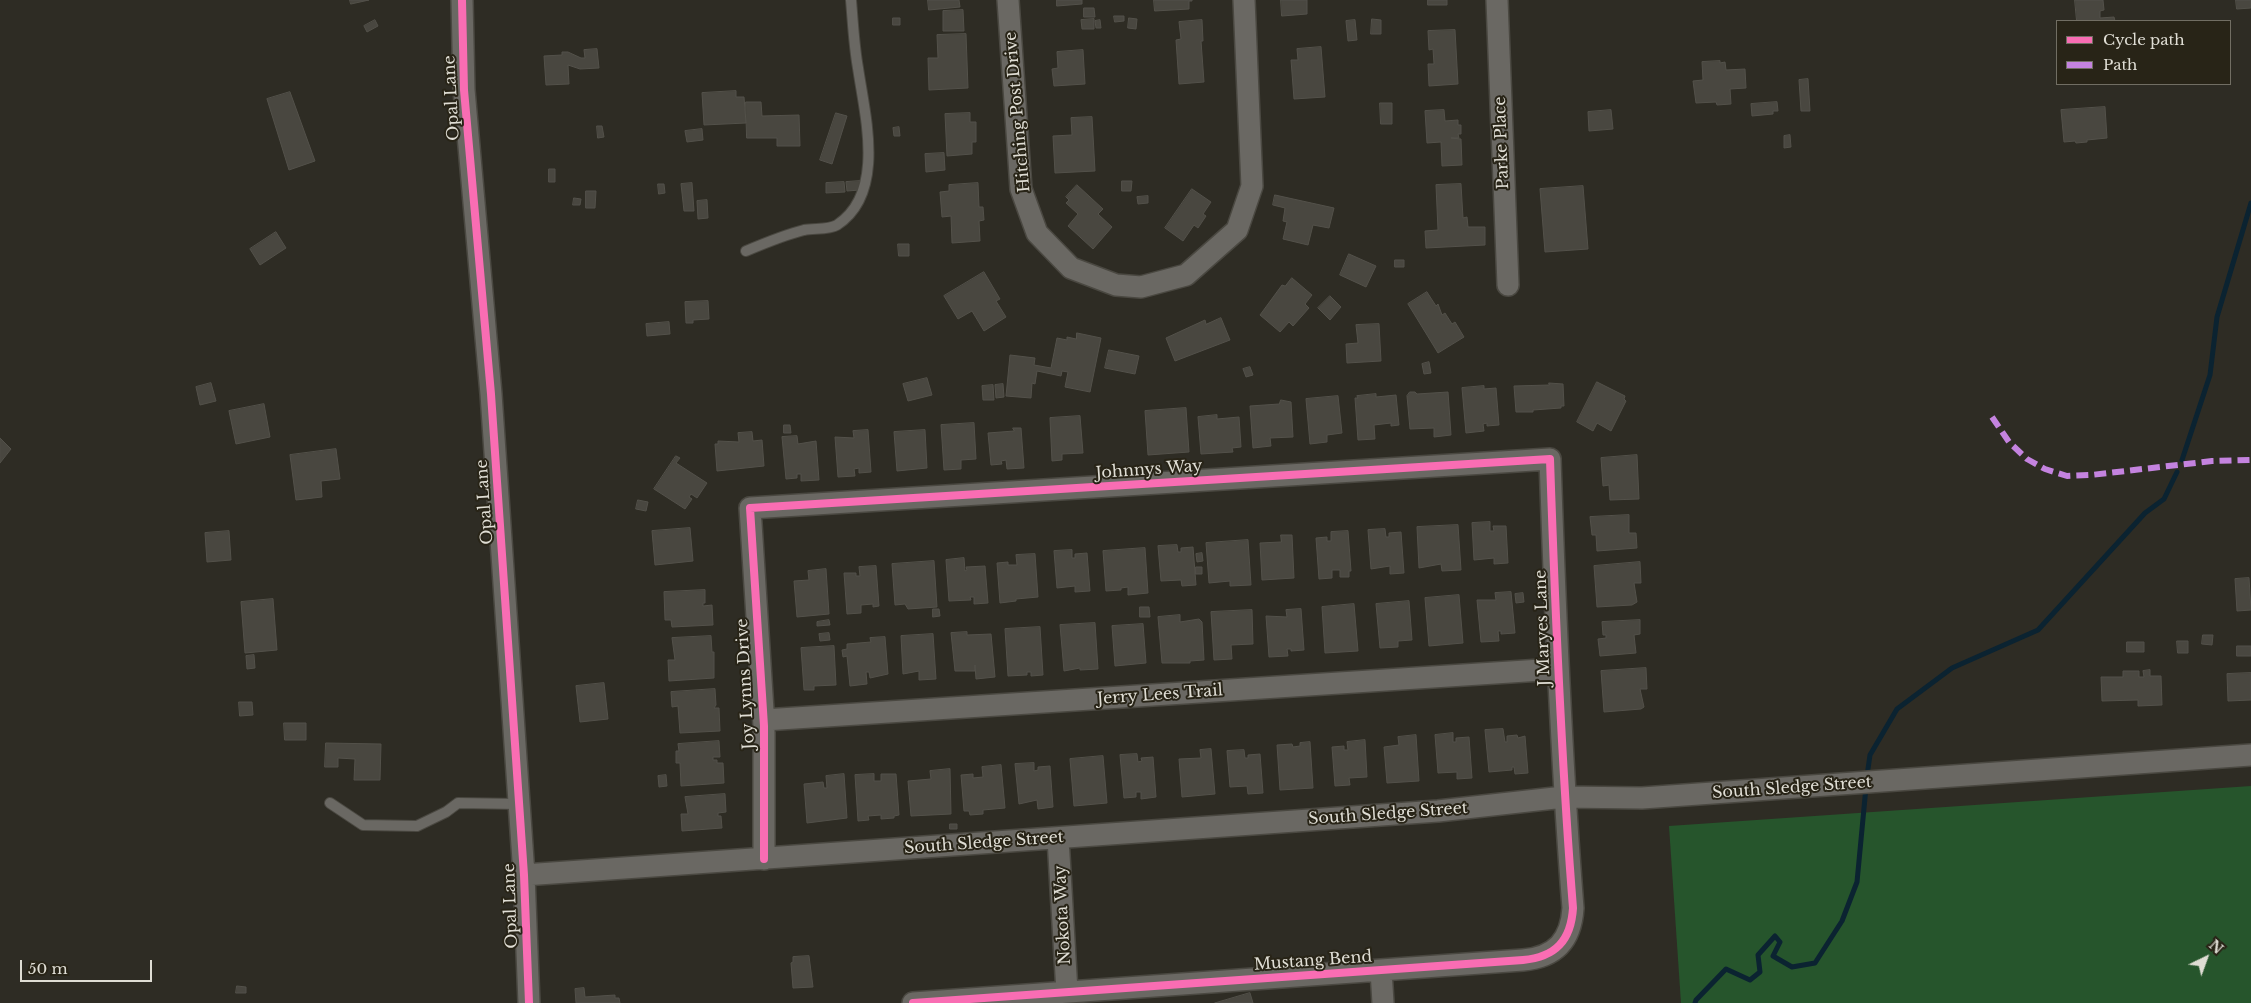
<!DOCTYPE html>
<html>
<head>
<meta charset="utf-8">
<style>
	body { margin:0 }
	#map { position:relative; width:2251px; height:1003px; overflow:hidden; background:#2e2c24; font-family:"Libre Baskerville",serif }
	canvas { display:block }
	.legend { position:absolute; left:2056px; top:20px; width:175px; height:65px; box-sizing:border-box; background:#282417; border:1px solid #716e63; margin:0; padding:6px 9px; list-style:none; font-size:15px; color:#dfddd4 }
	.legend li { display:flex; align-items:center; gap:10px; height:25px }
	.legend b { width:25px; border:1px solid #716e63 }
	.north { position:absolute; left:2181px; top:933px; width:50px; height:50px; -webkit-text-stroke:4px #282417; paint-order:stroke; rotate:42deg; font-size:14px; font-weight:700; line-height:20px; text-align:center; color:#dfddd4 }
	.north::after { content:''; display:block; margin:auto; width:18px; height:22px; background:#dfddd4; clip-path:polygon(50% 0,100% 100%,50% 72%,0 100%) }
	.scale { position:absolute; left:20px; top:960px; width:132px; height:22px; box-sizing:border-box; border:2px solid #dfddd4; border-top:0; padding-left:6px; font-size:15px; line-height:18px; white-space:nowrap; color:#dfddd4; -webkit-text-stroke:4px #282417; paint-order:stroke }
</style>
</head>
<body>
<div id="map">
<canvas width="2251" height="1003"></canvas>
<ul class="legend">
<li><b style="height:6px;background:#f96db3"></b>Cycle path</li>
<li><b style="height:6px;background:#c483df"></b>Path</li>
</ul>
<div class="north">N</div>
<div class="scale">50 m</div>
</div>
<script>
const g = document.querySelector('canvas').getContext('2d');
g.lineJoin = 'round';
function fill(path, color) {
  g.fillStyle = color;
  g.fill(path, 'evenodd');
}
function trace(path, color, width, dash) {
  g.strokeStyle = color;
  g.lineWidth = width;
  g.lineCap = dash ? 'butt' : 'round';
  g.setLineDash(dash || []);
  g.stroke(path);
}
function write(font, color, halo, rows, align = 'center') {
  g.font = font + ' "Libre Baskerville",serif';
  g.lineWidth = 4;
  g.setLineDash([]);
  g.textBaseline = 'middle';
  g.strokeStyle = halo;
  g.fillStyle = color;
  for (const [text, x, y, turn = 0] of rows) {
    g.save();
    g.translate(x, y);
    g.rotate((+turn || 0) * Math.PI / 180);
    g.textAlign = isNaN(turn) ? turn : align;
    if (halo) g.strokeText(text, 0, 0);
    g.fillText(text, 0, 0);
    g.restore();
  }
}
fill(new Path2D(`
	M 2251,786 L 2251,1003 L 1681,1003 L 1669,826 Z`), '#26552c');
trace(new Path2D(`
	M 2182,460 L 2210,375 L 2217,317 L 2251,203
	M 1867,776 L 1870,755 L 1897,709 L 1952,668 L 2038,630 L 2145,513 L 2164,499 L 2177,472
	M 1695,1003 L 1696,1000 L 1726,969 L 1750,980 L 1760,972 L 1758,955 L 1775,936 L 1780,942 L 1773,956 L 1792,967 L 1815,963 L 1842,921 L 1857,882 L 1866,787`), '#0b2331', 5);
const building = new Path2D(`
	M 350,0 L 369,0 L 351,4 Z
	M 928,0 L 959,0 L 960,7 L 929,10 Z
	M 1057,0 L 1082,0 L 1082,4 L 1057,6 Z
	M 1154,0 L 1192,0 L 1192,1 L 1189,1 L 1189,9 L 1155,11 Z
	M 1281,0 L 1307,0 L 1307,14 L 1282,16 Z
	M 1428,0 L 1447,0 L 1447,5 L 1428,5 Z
	M 2075,0 L 2103,0 L 2104,10 L 2100,11 L 2100,18 L 2114,17 L 2115,21 L 2077,21 Z
	M 2236,0 L 2251,0 L 2251,8 L 2237,9 Z
	M 1084,8 L 1094,8 L 1095,17 L 1084,17 Z
	M 963,10 L 964,31 L 943,31 L 943,11 Z
	M 1114,16 L 1124,16 L 1124,21 L 1115,22 Z
	M 893,18 L 900,18 L 900,25 L 893,25 Z
	M 1129,18 L 1137,19 L 1136,29 L 1128,28 Z
	M 1094,19 L 1094,29 L 1082,29 L 1081,20 Z
	M 1372,19 L 1381,20 L 1381,34 L 1371,34 Z
	M 375,20 L 378,26 L 367,32 L 364,26 Z
	M 1100,20 L 1101,28 L 1096,28 L 1095,21 Z
	M 1202,20 L 1203,41 L 1201,41 L 1204,82 L 1179,84 L 1176,40 L 1181,39 L 1179,22 Z
	M 1355,20 L 1357,40 L 1348,41 L 1346,21 Z
	M 1455,30 L 1458,84 L 1429,86 L 1428,64 L 1434,64 L 1433,49 L 1429,50 L 1428,31 Z
	M 966,34 L 968,88 L 929,90 L 928,58 L 938,58 L 937,35 Z
	M 1321,47 L 1325,97 L 1294,99 L 1291,60 L 1298,60 L 1297,49 Z
	M 597,49 L 599,68 L 580,69 L 568,65 L 569,84 L 546,85 L 544,56 L 562,55 L 562,52 L 568,52 L 581,58 L 585,58 L 584,50 Z
	M 1083,50 L 1085,84 L 1054,86 L 1052,69 L 1058,68 L 1057,52 Z
	M 1720,61 L 1720,63 L 1725,62 L 1726,70 L 1745,69 L 1746,88 L 1730,89 L 1731,104 L 1717,105 L 1716,102 L 1696,103 L 1693,81 L 1703,80 L 1702,62 Z
	M 1808,79 L 1810,111 L 1801,111 L 1799,80 Z
	M 736,91 L 736,97 L 744,97 L 746,123 L 704,125 L 702,93 Z
	M 290,92 L 315,161 L 289,170 L 267,99 Z
	M 746,102 L 761,102 L 762,116 L 799,115 L 800,146 L 777,146 L 777,138 L 747,138 Z
	M 1777,102 L 1778,111 L 1773,111 L 1773,114 L 1752,116 L 1751,104 Z
	M 1380,103 L 1392,103 L 1392,124 L 1381,124 Z
	M 2105,107 L 2107,138 L 2087,140 L 2087,142 L 2076,143 L 2075,141 L 2064,142 L 2061,110 Z
	M 1444,110 L 1445,121 L 1458,120 L 1458,125 L 1461,125 L 1461,134 L 1458,134 L 1459,138 L 1451,138 L 1461,139 L 1462,165 L 1442,166 L 1441,142 L 1427,143 L 1425,111 Z
	M 1611,110 L 1613,129 L 1589,131 L 1588,112 Z
	M 836,113 L 847,116 L 832,164 L 820,160 Z
	M 970,113 L 970,122 L 976,122 L 976,142 L 972,142 L 972,154 L 947,156 L 945,114 Z
	M 1092,117 L 1095,171 L 1055,173 L 1053,136 L 1072,135 L 1071,118 Z
	M 597,126 L 602,126 L 604,137 L 598,138 Z
	M 899,127 L 900,136 L 894,136 L 893,128 Z
	M 702,129 L 703,140 L 687,142 L 685,131 Z
	M 1790,135 L 1791,147 L 1784,148 L 1784,136 Z
	M 944,153 L 945,170 L 926,172 L 925,154 Z
	M 549,169 L 555,169 L 555,182 L 549,182 Z
	M 860,181 L 860,190 L 847,191 L 846,182 Z
	M 1122,181 L 1132,181 L 1131,191 L 1122,191 Z
	M 844,182 L 845,192 L 826,193 L 826,183 Z
	M 692,183 L 694,211 L 684,211 L 681,184 Z
	M 978,183 L 979,207 L 983,207 L 984,220 L 979,221 L 980,241 L 952,243 L 951,216 L 942,217 L 940,192 L 949,191 L 949,185 Z
	M 658,184 L 664,184 L 665,193 L 659,194 Z
	M 1461,184 L 1463,218 L 1467,217 L 1468,227 L 1485,227 L 1485,245 L 1426,248 L 1425,231 L 1438,230 L 1436,185 Z
	M 1077,185 L 1103,209 L 1098,214 L 1112,227 L 1093,249 L 1068,226 L 1078,214 L 1066,203 L 1069,200 L 1066,197 Z
	M 1583,186 L 1588,249 L 1545,252 L 1540,189 Z
	M 1192,189 L 1211,202 L 1203,214 L 1206,216 L 1198,228 L 1194,225 L 1183,241 L 1165,228 Z
	M 586,191 L 596,191 L 595,208 L 586,208 Z
	M 1275,195 L 1334,208 L 1329,228 L 1313,225 L 1308,245 L 1283,239 L 1287,222 L 1283,221 L 1285,208 L 1273,205 Z
	M 1148,196 L 1148,203 L 1138,204 L 1137,197 Z
	M 574,198 L 581,199 L 580,205 L 573,205 Z
	M 707,200 L 708,218 L 698,219 L 697,201 Z
	M 276,232 L 286,248 L 260,265 L 250,249 Z
	M 898,244 L 909,244 L 909,256 L 899,256 Z
	M 1349,254 L 1376,266 L 1366,287 L 1340,275 Z
	M 1395,260 L 1404,260 L 1404,267 L 1395,267 Z
	M 984,272 L 1000,299 L 996,301 L 1006,317 L 984,331 L 972,311 L 958,319 L 944,296 Z
	M 1292,278 L 1312,295 L 1305,304 L 1309,308 L 1293,326 L 1289,322 L 1280,332 L 1260,315 L 1282,285 L 1285,286 Z
	M 1427,292 L 1436,306 L 1438,304 L 1442,315 L 1445,313 L 1452,324 L 1455,322 L 1464,337 L 1438,353 L 1408,304 Z
	M 1330,296 L 1341,307 L 1330,320 L 1318,308 Z
	M 708,301 L 709,319 L 693,320 L 693,323 L 686,323 L 685,302 Z
	M 1221,318 L 1230,340 L 1175,361 L 1166,338 L 1205,320 L 1206,324 Z
	M 669,322 L 670,334 L 647,336 L 646,324 Z
	M 1379,324 L 1381,361 L 1347,363 L 1346,344 L 1358,343 L 1356,325 Z
	M 1077,333 L 1101,338 L 1090,392 L 1065,387 L 1068,372 L 1062,371 L 1061,376 L 1037,371 L 1035,384 L 1032,383 L 1031,398 L 1006,396 L 1010,355 L 1035,358 L 1034,365 L 1051,368 L 1057,338 L 1067,340 L 1067,337 L 1076,339 Z
	M 1109,350 L 1139,356 L 1135,374 L 1105,368 Z
	M 1429,362 L 1431,373 L 1424,374 L 1422,364 Z
	M 1250,367 L 1253,375 L 1246,377 L 1243,369 Z
	M 927,378 L 932,395 L 908,401 L 903,384 Z
	M 1597,382 L 1625,396 L 1624,399 L 1626,401 L 1611,431 L 1597,423 L 1593,431 L 1577,422 Z
	M 211,383 L 216,401 L 200,405 L 196,387 Z
	M 1549,383 L 1563,384 L 1564,406 L 1561,406 L 1561,408 L 1533,410 L 1533,412 L 1516,412 L 1514,386 L 1549,385 Z
	M 1003,384 L 1004,397 L 996,398 L 995,385 Z
	M 993,385 L 994,400 L 983,400 L 982,386 Z
	M 1484,386 L 1484,389 L 1496,388 L 1499,425 L 1487,426 L 1487,423 L 1483,424 L 1484,431 L 1466,433 L 1462,388 Z
	M 1410,392 L 1415,392 L 1417,394 L 1448,392 L 1451,435 L 1434,437 L 1434,428 L 1410,429 L 1407,396 Z
	M 1376,394 L 1376,397 L 1396,395 L 1399,425 L 1391,426 L 1391,423 L 1374,425 L 1375,439 L 1358,440 L 1355,398 L 1358,398 L 1357,396 Z
	M 1338,396 L 1342,433 L 1327,435 L 1327,442 L 1310,444 L 1306,399 Z
	M 1281,400 L 1291,402 L 1293,437 L 1270,438 L 1271,446 L 1253,448 L 1250,406 L 1279,404 Z
	M 264,404 L 270,437 L 236,444 L 229,411 Z
	M 1186,408 L 1189,452 L 1148,455 L 1145,411 Z
	M 1217,415 L 1217,419 L 1239,417 L 1241,447 L 1232,448 L 1233,452 L 1201,454 L 1198,417 Z
	M 1080,416 L 1083,453 L 1062,454 L 1062,460 L 1052,461 L 1050,418 Z
	M 974,423 L 976,459 L 961,460 L 961,469 L 944,470 L 941,425 Z
	M 784,425 L 790,425 L 791,433 L 784,433 Z
	M 1013,428 L 1021,428 L 1024,468 L 1007,469 L 1006,460 L 1001,461 L 1002,464 L 991,465 L 988,433 L 1014,431 Z
	M 868,430 L 871,472 L 859,473 L 859,468 L 854,469 L 855,476 L 838,477 L 835,437 L 854,438 L 853,431 Z
	M 925,430 L 927,468 L 897,471 L 894,432 Z
	M 752,432 L 753,441 L 762,440 L 764,466 L 717,471 L 715,444 L 718,444 L 718,441 L 739,442 L 738,433 Z
	M 797,436 L 798,444 L 816,441 L 819,480 L 801,481 L 801,474 L 797,474 L 797,478 L 786,479 L 782,437 Z
	M 0,438 L 11,449 L 0,463 Z
	M 336,449 L 340,479 L 321,481 L 322,497 L 296,500 L 290,455 Z
	M 1637,455 L 1639,499 L 1610,500 L 1609,485 L 1603,486 L 1601,458 Z
	M 676,456 L 680,458 L 676,463 L 707,483 L 697,498 L 691,494 L 689,497 L 692,499 L 685,509 L 654,489 Z
	M 638,500 L 648,502 L 646,511 L 636,509 Z
	M 1629,515 L 1629,533 L 1636,533 L 1637,548 L 1597,551 L 1596,535 L 1592,535 L 1590,517 Z
	M 1490,522 L 1490,531 L 1494,531 L 1493,526 L 1506,526 L 1508,563 L 1494,564 L 1494,558 L 1474,560 L 1472,523 Z
	M 1458,525 L 1461,570 L 1442,571 L 1441,564 L 1419,568 L 1417,527 Z
	M 690,528 L 693,561 L 655,565 L 652,531 Z
	M 1385,529 L 1386,537 L 1389,537 L 1389,533 L 1401,532 L 1404,573 L 1390,574 L 1390,566 L 1371,569 L 1368,530 Z
	M 229,531 L 231,560 L 207,562 L 205,533 Z
	M 1348,531 L 1351,571 L 1349,571 L 1349,577 L 1340,577 L 1340,570 L 1332,570 L 1332,578 L 1319,579 L 1316,538 L 1327,537 L 1327,541 L 1331,541 L 1331,532 Z
	M 1281,535 L 1292,535 L 1294,578 L 1262,580 L 1260,543 L 1281,542 Z
	M 1248,540 L 1251,585 L 1230,586 L 1230,581 L 1209,583 L 1206,543 Z
	M 1177,545 L 1178,552 L 1181,552 L 1181,548 L 1193,547 L 1196,585 L 1182,586 L 1181,580 L 1161,581 L 1158,546 Z
	M 1145,548 L 1148,593 L 1128,595 L 1128,587 L 1121,588 L 1121,590 L 1106,591 L 1103,551 Z
	M 1072,550 L 1072,558 L 1075,558 L 1075,554 L 1087,553 L 1090,591 L 1075,592 L 1075,586 L 1057,588 L 1054,551 Z
	M 1202,553 L 1203,561 L 1197,562 L 1196,554 Z
	M 1035,554 L 1038,597 L 1016,599 L 1016,601 L 1000,603 L 997,563 L 1008,562 L 1008,565 L 1017,565 L 1016,555 Z
	M 964,558 L 965,571 L 967,570 L 966,567 L 985,566 L 988,603 L 974,604 L 974,597 L 970,597 L 971,600 L 949,601 L 946,560 Z
	M 934,561 L 937,607 L 908,609 L 905,604 L 895,605 L 892,564 Z
	M 1640,562 L 1641,583 L 1634,583 L 1637,602 L 1632,605 L 1597,607 L 1594,566 Z
	M 876,566 L 879,606 L 873,607 L 873,604 L 861,605 L 861,613 L 847,614 L 844,573 L 856,573 L 856,576 L 860,576 L 859,567 Z
	M 1196,567 L 1202,567 L 1202,574 L 1196,574 Z
	M 826,569 L 829,614 L 797,617 L 794,581 L 809,580 L 808,571 Z
	M 2249,578 L 2251,610 L 2237,611 L 2235,579 Z
	M 705,590 L 705,603 L 703,603 L 703,606 L 712,605 L 713,625 L 672,627 L 671,620 L 665,620 L 664,592 Z
	M 1511,592 L 1515,633 L 1501,634 L 1501,631 L 1498,631 L 1499,641 L 1481,642 L 1477,600 L 1496,600 L 1495,593 Z
	M 1523,593 L 1524,602 L 1516,603 L 1515,594 Z
	M 1459,595 L 1463,643 L 1429,646 L 1425,598 Z
	M 273,599 L 277,650 L 245,653 L 241,602 Z
	M 1409,601 L 1412,640 L 1398,641 L 1398,647 L 1380,648 L 1376,604 Z
	M 1354,604 L 1358,651 L 1325,653 L 1322,607 Z
	M 1140,607 L 1149,607 L 1150,617 L 1140,617 Z
	M 933,609 L 939,609 L 940,616 L 933,617 Z
	M 1301,609 L 1304,650 L 1291,651 L 1291,649 L 1287,649 L 1288,656 L 1269,657 L 1266,616 L 1287,617 L 1286,610 Z
	M 1252,610 L 1253,644 L 1231,645 L 1232,659 L 1214,660 L 1211,612 Z
	M 1180,615 L 1180,622 L 1199,619 L 1202,622 L 1204,660 L 1190,661 L 1190,663 L 1162,663 L 1158,617 Z
	M 829,620 L 830,625 L 817,626 L 817,622 Z
	M 1640,620 L 1640,634 L 1634,635 L 1636,653 L 1600,656 L 1598,639 L 1606,638 L 1606,635 L 1603,635 L 1602,622 Z
	M 1095,623 L 1098,669 L 1080,670 L 1080,668 L 1064,671 L 1060,625 Z
	M 1143,624 L 1146,663 L 1115,666 L 1112,626 Z
	M 1040,627 L 1043,675 L 1031,676 L 1031,672 L 1027,672 L 1027,675 L 1008,676 L 1005,629 Z
	M 967,632 L 967,635 L 991,634 L 995,677 L 976,679 L 975,665 L 975,671 L 955,671 L 951,633 Z
	M 829,633 L 830,640 L 820,641 L 819,634 Z
	M 933,634 L 936,679 L 919,680 L 919,671 L 903,674 L 901,636 Z
	M 2203,635 L 2213,635 L 2212,645 L 2202,644 Z
	M 711,636 L 712,652 L 714,652 L 714,678 L 669,681 L 668,660 L 675,660 L 672,638 Z
	M 885,637 L 888,674 L 870,678 L 869,672 L 866,672 L 867,684 L 850,686 L 847,656 L 843,657 L 842,650 L 847,649 L 847,644 L 871,642 L 870,638 Z
	M 2177,641 L 2188,641 L 2188,653 L 2178,653 Z
	M 2127,642 L 2144,642 L 2144,652 L 2127,652 Z
	M 834,646 L 836,685 L 814,686 L 814,690 L 804,690 L 801,648 Z
	M 2237,646 L 2251,646 L 2251,656 L 2237,656 Z
	M 254,655 L 255,668 L 247,669 L 246,656 Z
	M 1646,668 L 1647,689 L 1640,689 L 1644,707 L 1641,709 L 1604,712 L 1601,671 Z
	M 2150,670 L 2150,676 L 2161,676 L 2162,705 L 2138,706 L 2138,700 L 2102,701 L 2101,677 L 2123,677 L 2123,671 L 2139,671 L 2139,677 L 2144,677 L 2143,671 Z
	M 2251,673 L 2251,700 L 2228,701 L 2227,674 Z
	M 604,683 L 608,719 L 580,722 L 576,686 Z
	M 715,689 L 716,705 L 714,708 L 719,708 L 720,731 L 680,733 L 678,706 L 672,707 L 671,692 Z
	M 239,702 L 252,702 L 253,715 L 240,716 Z
	M 284,723 L 306,723 L 306,740 L 285,740 Z
	M 1503,729 L 1505,742 L 1507,742 L 1507,736 L 1517,735 L 1518,738 L 1525,736 L 1528,773 L 1515,774 L 1514,767 L 1512,767 L 1512,770 L 1489,772 L 1485,730 Z
	M 1453,733 L 1453,742 L 1456,742 L 1456,738 L 1469,737 L 1472,778 L 1457,779 L 1457,772 L 1438,773 L 1435,735 Z
	M 1416,735 L 1419,781 L 1387,783 L 1384,747 L 1399,745 L 1398,737 Z
	M 1365,740 L 1367,777 L 1349,778 L 1350,785 L 1335,786 L 1332,747 L 1344,746 L 1344,750 L 1348,750 L 1347,742 Z
	M 719,741 L 720,757 L 713,757 L 713,760 L 717,760 L 717,763 L 723,763 L 724,783 L 681,786 L 680,763 L 676,763 L 676,751 L 679,751 L 678,744 Z
	M 1310,742 L 1313,788 L 1280,790 L 1277,745 L 1292,744 L 1293,747 L 1300,746 L 1300,743 Z
	M 326,743 L 381,744 L 380,780 L 354,780 L 355,759 L 338,758 L 338,767 L 325,767 Z
	M 1211,749 L 1215,794 L 1182,797 L 1179,759 L 1201,758 L 1200,750 Z
	M 1244,750 L 1245,758 L 1248,758 L 1248,755 L 1260,754 L 1263,793 L 1248,794 L 1247,786 L 1230,787 L 1227,751 Z
	M 1137,754 L 1138,762 L 1142,761 L 1141,758 L 1153,757 L 1156,797 L 1141,799 L 1141,792 L 1136,792 L 1136,797 L 1124,798 L 1120,755 Z
	M 1103,756 L 1107,803 L 1074,806 L 1070,759 Z
	M 1034,763 L 1034,771 L 1038,770 L 1038,767 L 1050,766 L 1053,807 L 1038,809 L 1037,800 L 1019,804 L 1015,764 Z
	M 1001,765 L 1005,808 L 983,810 L 983,814 L 970,815 L 969,811 L 964,811 L 961,775 L 973,774 L 973,778 L 983,777 L 982,767 Z
	M 950,769 L 951,814 L 911,816 L 908,781 L 931,779 L 930,771 Z
	M 844,774 L 847,818 L 807,823 L 804,784 L 823,782 L 824,788 L 827,788 L 826,776 Z
	M 874,774 L 874,781 L 881,781 L 881,774 L 896,774 L 899,815 L 894,816 L 894,818 L 881,819 L 881,815 L 868,816 L 869,820 L 858,821 L 855,775 Z
	M 666,775 L 667,786 L 659,787 L 658,776 Z
	M 725,794 L 726,812 L 718,813 L 718,816 L 721,816 L 722,828 L 682,831 L 681,814 L 688,814 L 685,797 Z
	M 950,824 L 957,824 L 957,829 L 950,829 Z
	M 809,956 L 813,987 L 793,988 L 791,963 L 793,962 L 793,957 Z
	M 237,986 L 246,987 L 246,993 L 236,993 Z
	M 584,988 L 585,997 L 615,995 L 615,998 L 619,998 L 620,1003 L 576,1003 L 575,989 Z
	M 1250,993 L 1253,1003 L 1215,1003 Z`);
fill(building, '#494740');
trace(building, '#53514a', 1);
const lane = new Path2D(`
	M 746,251 C 765,243 784,235 804,230 C 814,228 829,230 837,225 C 886,193 865,116 858,68 C 854,46 853,23 851,0
	M 330,803 L 363,825 L 417,826 L 446,812 L 458,803 L 519,804`);
const street = new Path2D(`
	M 462,0 L 464,90 L 491,394 L 524,875 L 529,1003
	M 1008,0 L 1021,189 L 1037,233 L 1071,268 L 1116,285 L 1141,287 L 1186,275 L 1237,230 L 1252,186 L 1244,0
	M 1497,0 L 1508,285
	M 764,720 L 1557,669
	M 1058,838 L 1067,992
	M 764,859 L 764,726 L 750,508 L 1550,459 C 1555,609 1561,758 1573,908 C 1571,940 1556,957 1523,960 L 913,1003
	M 524,875 L 1438,811 L 1564,797 L 1642,798 L 2251,755
	M 1381,970 L 1383,1003`);
trace(lane, '#4a4841', 12);
trace(street, '#4a4841', 24);
trace(lane, '#6a6863', 10);
trace(street, '#6a6863', 21);
trace(new Path2D(`
	M 1992,417 L 2009,442 L 2027,459 L 2045,469 L 2067,476 L 2091,475 L 2212,461 L 2251,460`), '#c483df', 6, [12, 6]);
trace(new Path2D(`
	M 462,0 L 464,90 L 491,394 L 524,875 L 529,1003
	M 764,859 L 764,726 L 750,508 L 1550,459 C 1555,609 1561,758 1573,908 C 1571,940 1556,957 1523,960 L 913,1003`), '#f96db3', 8);
write('16px', '#dfddd4', '#282417', [
	["Opal Lane",452,98,-93],
	["Hitching Post Drive",1018,112,-95],
	["Parke Place",1502,143,-92],
	["Johnnys Way",1149,470,-4],
	["Opal Lane",485,502,-94],
	["J Maryes Lane",1543,628,-92],
	["Joy Lynns Drive",746,684,-93],
	["Jerry Lees Trail",1160,695,-4],
	["South Sledge Street",1792,788,-4],
	["South Sledge Street",1388,814,-4],
	["South Sledge Street",984,843,-4],
	["Opal Lane",511,906,-92],
	["Nokota Way",1063,915,-93],
	["Mustang Bend",1313,961,-4]
]);
</script>
</body>
</html>
